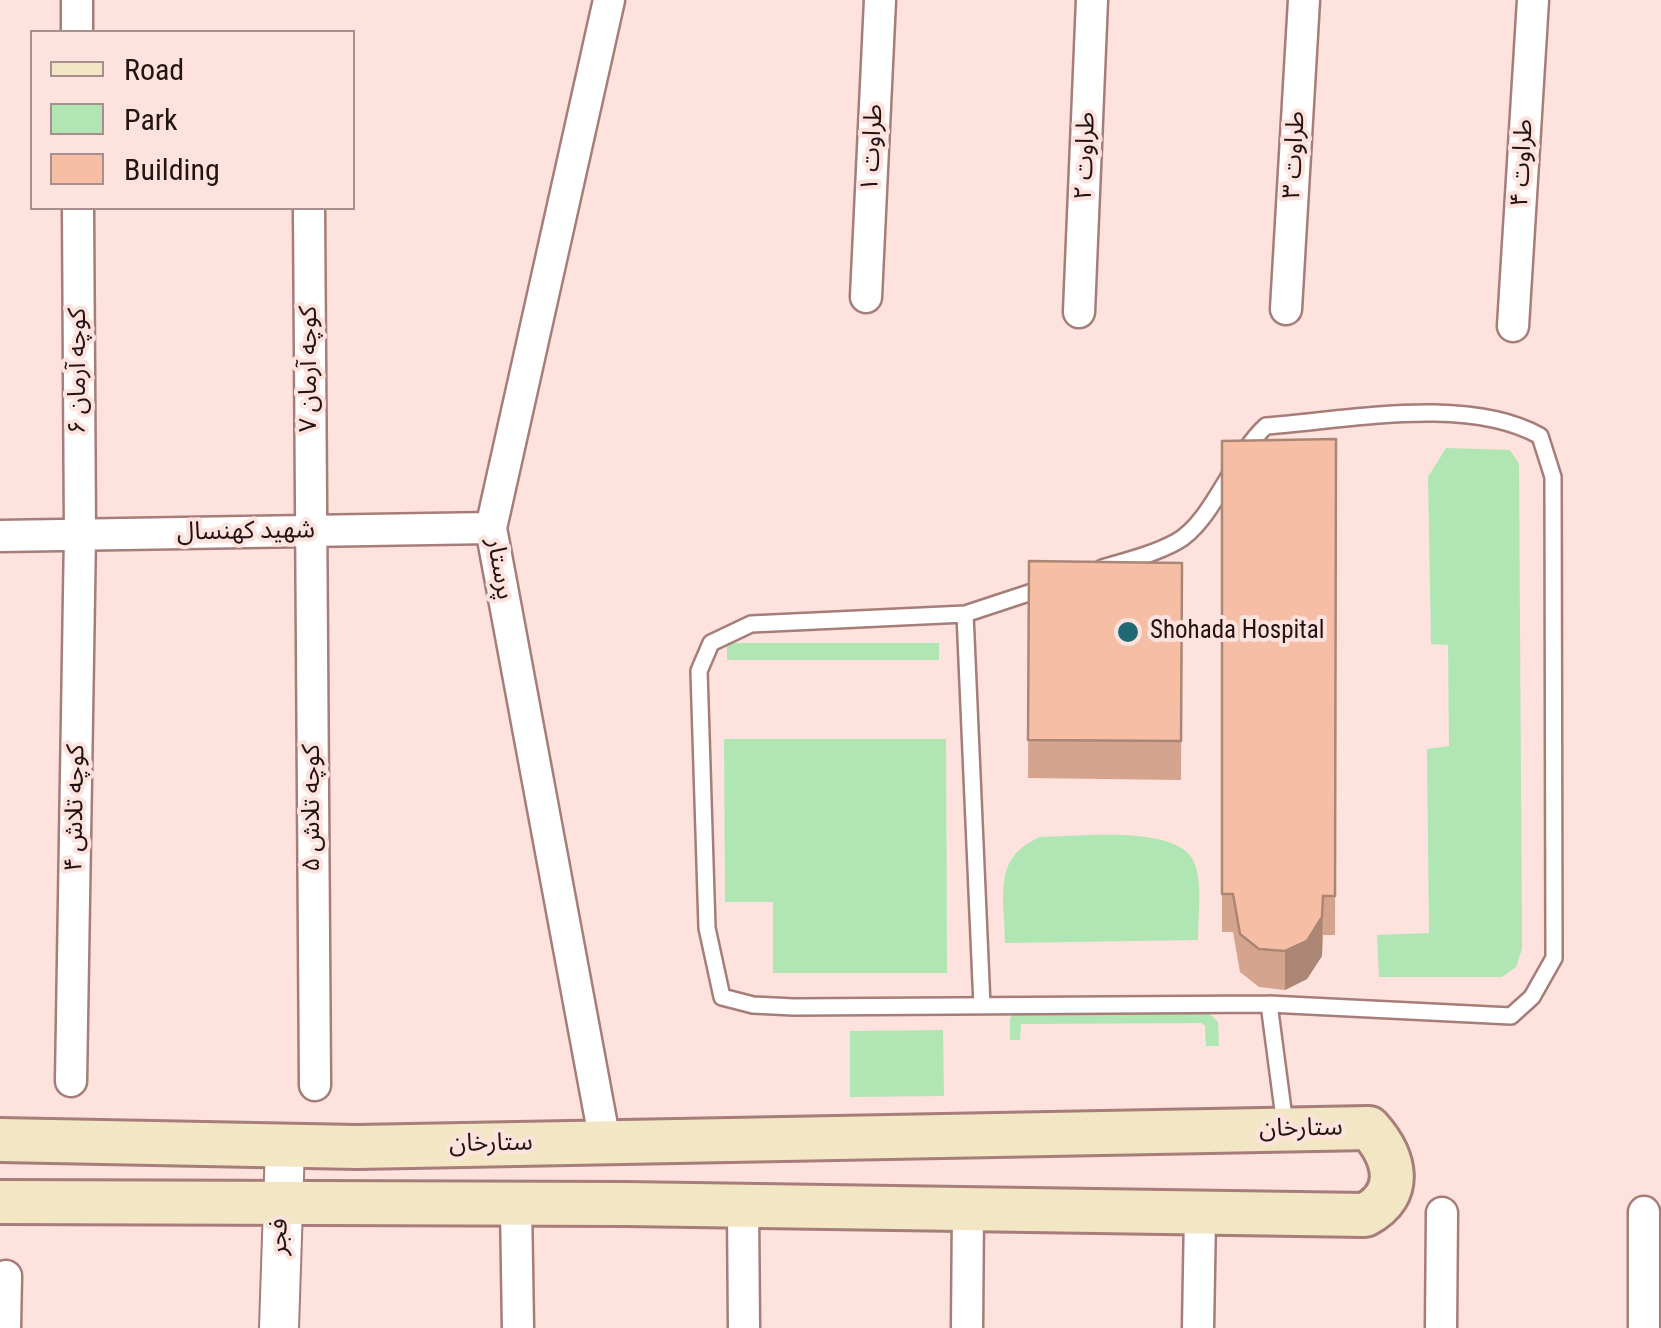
<!DOCTYPE html>
<html>
<head>
<meta charset="utf-8">
<style>
	body { margin:0 }
	#map { position:relative; width:1661px; height:1328px; overflow:hidden; background:#fde2de; font-family:"Roboto Condensed",sans-serif }
	canvas { display:block }
	.legend { position:absolute; left:30px; top:30px; width:325px; height:180px; box-sizing:border-box; background:#fde2de; border:2px solid #a68f8c; margin:0; padding:12px 18px; list-style:none; font-size:30px; color:#231312 }
	.legend li { display:flex; align-items:center; gap:20px; height:50px }
	.legend b { width:50px; border:2px solid #a68f8c }
</style>
</head>
<body>
<div id="map">
<canvas width="1661" height="1328"></canvas>
<ul class="legend">
<li><b style="height:12px;background:#f3e6c5"></b>Road</li>
<li><b style="height:28px;background:#b0e6b4"></b>Park</li>
<li><b style="height:28px;background:#f6bfa5"></b>Building</li>
</ul>
</div>
<script>
const g = document.querySelector('canvas').getContext('2d');
g.lineJoin = 'round';
function fill(path, color) {
  g.fillStyle = color;
  g.fill(path, 'evenodd');
}
function trace(path, color, width, dash) {
  g.strokeStyle = color;
  g.lineWidth = width;
  g.lineCap = dash ? 'butt' : 'round';
  g.setLineDash(dash || []);
  g.stroke(path);
}
function write(font, color, halo, rows, align = 'center') {
  g.font = font + ' "Roboto Condensed","Noto Sans Arabic",sans-serif';
  g.lineWidth = 8;
  g.setLineDash([]);
  g.textBaseline = 'middle';
  g.strokeStyle = halo;
  g.fillStyle = color;
  for (const [text, x, y, turn = 0] of rows) {
    g.save();
    g.translate(x, y);
    g.rotate((+turn || 0) * Math.PI / 180);
    g.textAlign = isNaN(turn) ? turn : align;
    if (halo) g.strokeText(text, 0, 0);
    g.fillText(text, 0, 0);
    g.restore();
  }
}
fill(new Path2D(`
	M 1446,448 L 1510,450 L 1519,464 L 1522,949 L 1516,967 L 1502,977 L 1379,977 L 1377,935 L 1429,933 L 1427,749 L 1449,746 L 1448,645 L 1431,644 L 1428,477 Z
	M 727,643 L 939,643 L 939,660 L 727,660 Z
	M 724,739 L 946,739 L 947,973 L 773,973 L 773,902 L 725,902 Z
	M 1040,837 C 1077,837 1178,824 1194,862 C 1203,883 1198,917 1198,940 L 1005,943 C 1005,898 991,858 1040,837 Z
	M 1204,1008 L 1218,1022 L 1219,1046 L 1206,1046 L 1205,1026 L 1201,1023 L 1021,1024 L 1020,1040 L 1010,1040 L 1010,1018 L 1016,1011 Z
	M 943,1030 L 944,1096 L 850,1097 L 850,1031 Z`), '#b0e6b4');
const service = new Path2D(`
	M 1102,568 C 1126,561 1154,554 1176,542 C 1212,523 1233,456 1266,426 C 1347,420 1467,395 1540,436 L 1553,477 L 1554,958 L 1532,997 L 1511,1016 L 1269,1004 L 1285,1125
	M 1047,587 L 965,614 L 751,624 L 711,643 L 699,671 L 707,928 L 722,997 L 753,1005 L 794,1007 L 1269,1004
	M 965,614 L 982,1006`);
const minor = new Path2D(`
	M 77,32 L 77,0
	M 309,208 L 315,1085
	M 866,297 L 880,0
	M 1286,309 L 1304,0
	M 1079,312 L 1092,0
	M 1513,326 L 1533,0
	M 0,536 L 491,528
	M 71,1081 L 80,534 L 78,208
	M 605,1142 L 491,528 L 609,0
	M 516,1205 L 518,1328
	M 743,1207 L 744,1328
	M 1644,1212 L 1644,1328
	M 5,1328 L 6,1276
	M 967,1328 L 968,1212
	M 1198,1328 L 1200,1215
	M 1441,1328 L 1442,1213`);
const tertiary = new Path2D(`
	M 279,1328 L 285,1146`);
const secondary = new Path2D(`
	M 0,1140 L 357,1147 L 1369,1128 C 1395,1157 1405,1194 1365,1215 L 625,1204 L 0,1202`);
trace(service, '#a67d78', 20);
trace(minor, '#a67d78', 35);
trace(tertiary, '#a67d78', 42);
trace(secondary, '#a67d78', 48);
trace(service, '#fff', 15);
trace(minor, '#fff', 30);
trace(tertiary, '#fff', 38);
trace(secondary, '#f3e6c5', 42);
fill(new Path2D(`
	M 1336,439 L 1335,935 L 1323,935 L 1322,956 L 1307,979 L 1285,990 L 1259,987 L 1240,972 L 1233,932 L 1222,932 L 1222,441 Z
	M 1029,561 L 1182,563 L 1181,780 L 1028,778 Z`), '#d4a48e');
fill(new Path2D(`
	M 1323,896 L 1322,956 L 1307,979 L 1285,990 L 1285,951 Z`), '#ac8674');
const building = new Path2D(`
	M 1336,439 L 1335,896 L 1323,896 L 1322,917 L 1307,941 L 1285,951 L 1259,949 L 1240,934 L 1233,894 L 1222,894 L 1222,441 Z
	M 1029,561 L 1182,563 L 1181,741 L 1028,740 Z`);
fill(building, '#f6bfa5');
trace(building, '#ac8674', 2.5);
for (const [x, y, r, color] of [
	[1128,632,12,"#206a73"]
]) {
  const dot = new Path2D();
  dot.arc(x, y, r, 0, 2 * Math.PI);
  g.fillStyle = color;
  g.fill(dot);
  trace(dot, '#fde2de', 4);
}
write('25px', '#231312', '#fde2de', [
	["طراوت ۱",873,148,-87],
	["طراوت ۳",1295,155,-87],
	["طراوت ۲",1086,156,-88],
	["طراوت ۴",1523,163,-87],
	["کوچه آرمان ۷",310,369,-90],
	["کوچه آرمان ۶",79,371,-90],
	["شهید کهنسال",246,532,-1],
	["پرستار",499,569,80],
	["کوچه تلاش ۴",76,808,-89],
	["کوچه تلاش ۵",313,808,-90],
	["ستارخان",1301,1129,-1],
	["ستارخان",491,1144,-1],
	["فجر",280,1237,-89]
]);
write('25px', '#231312', '#fde2de', [
	["Shohada Hospital",1150,632]
], 'left');
</script>
</body>
</html>
